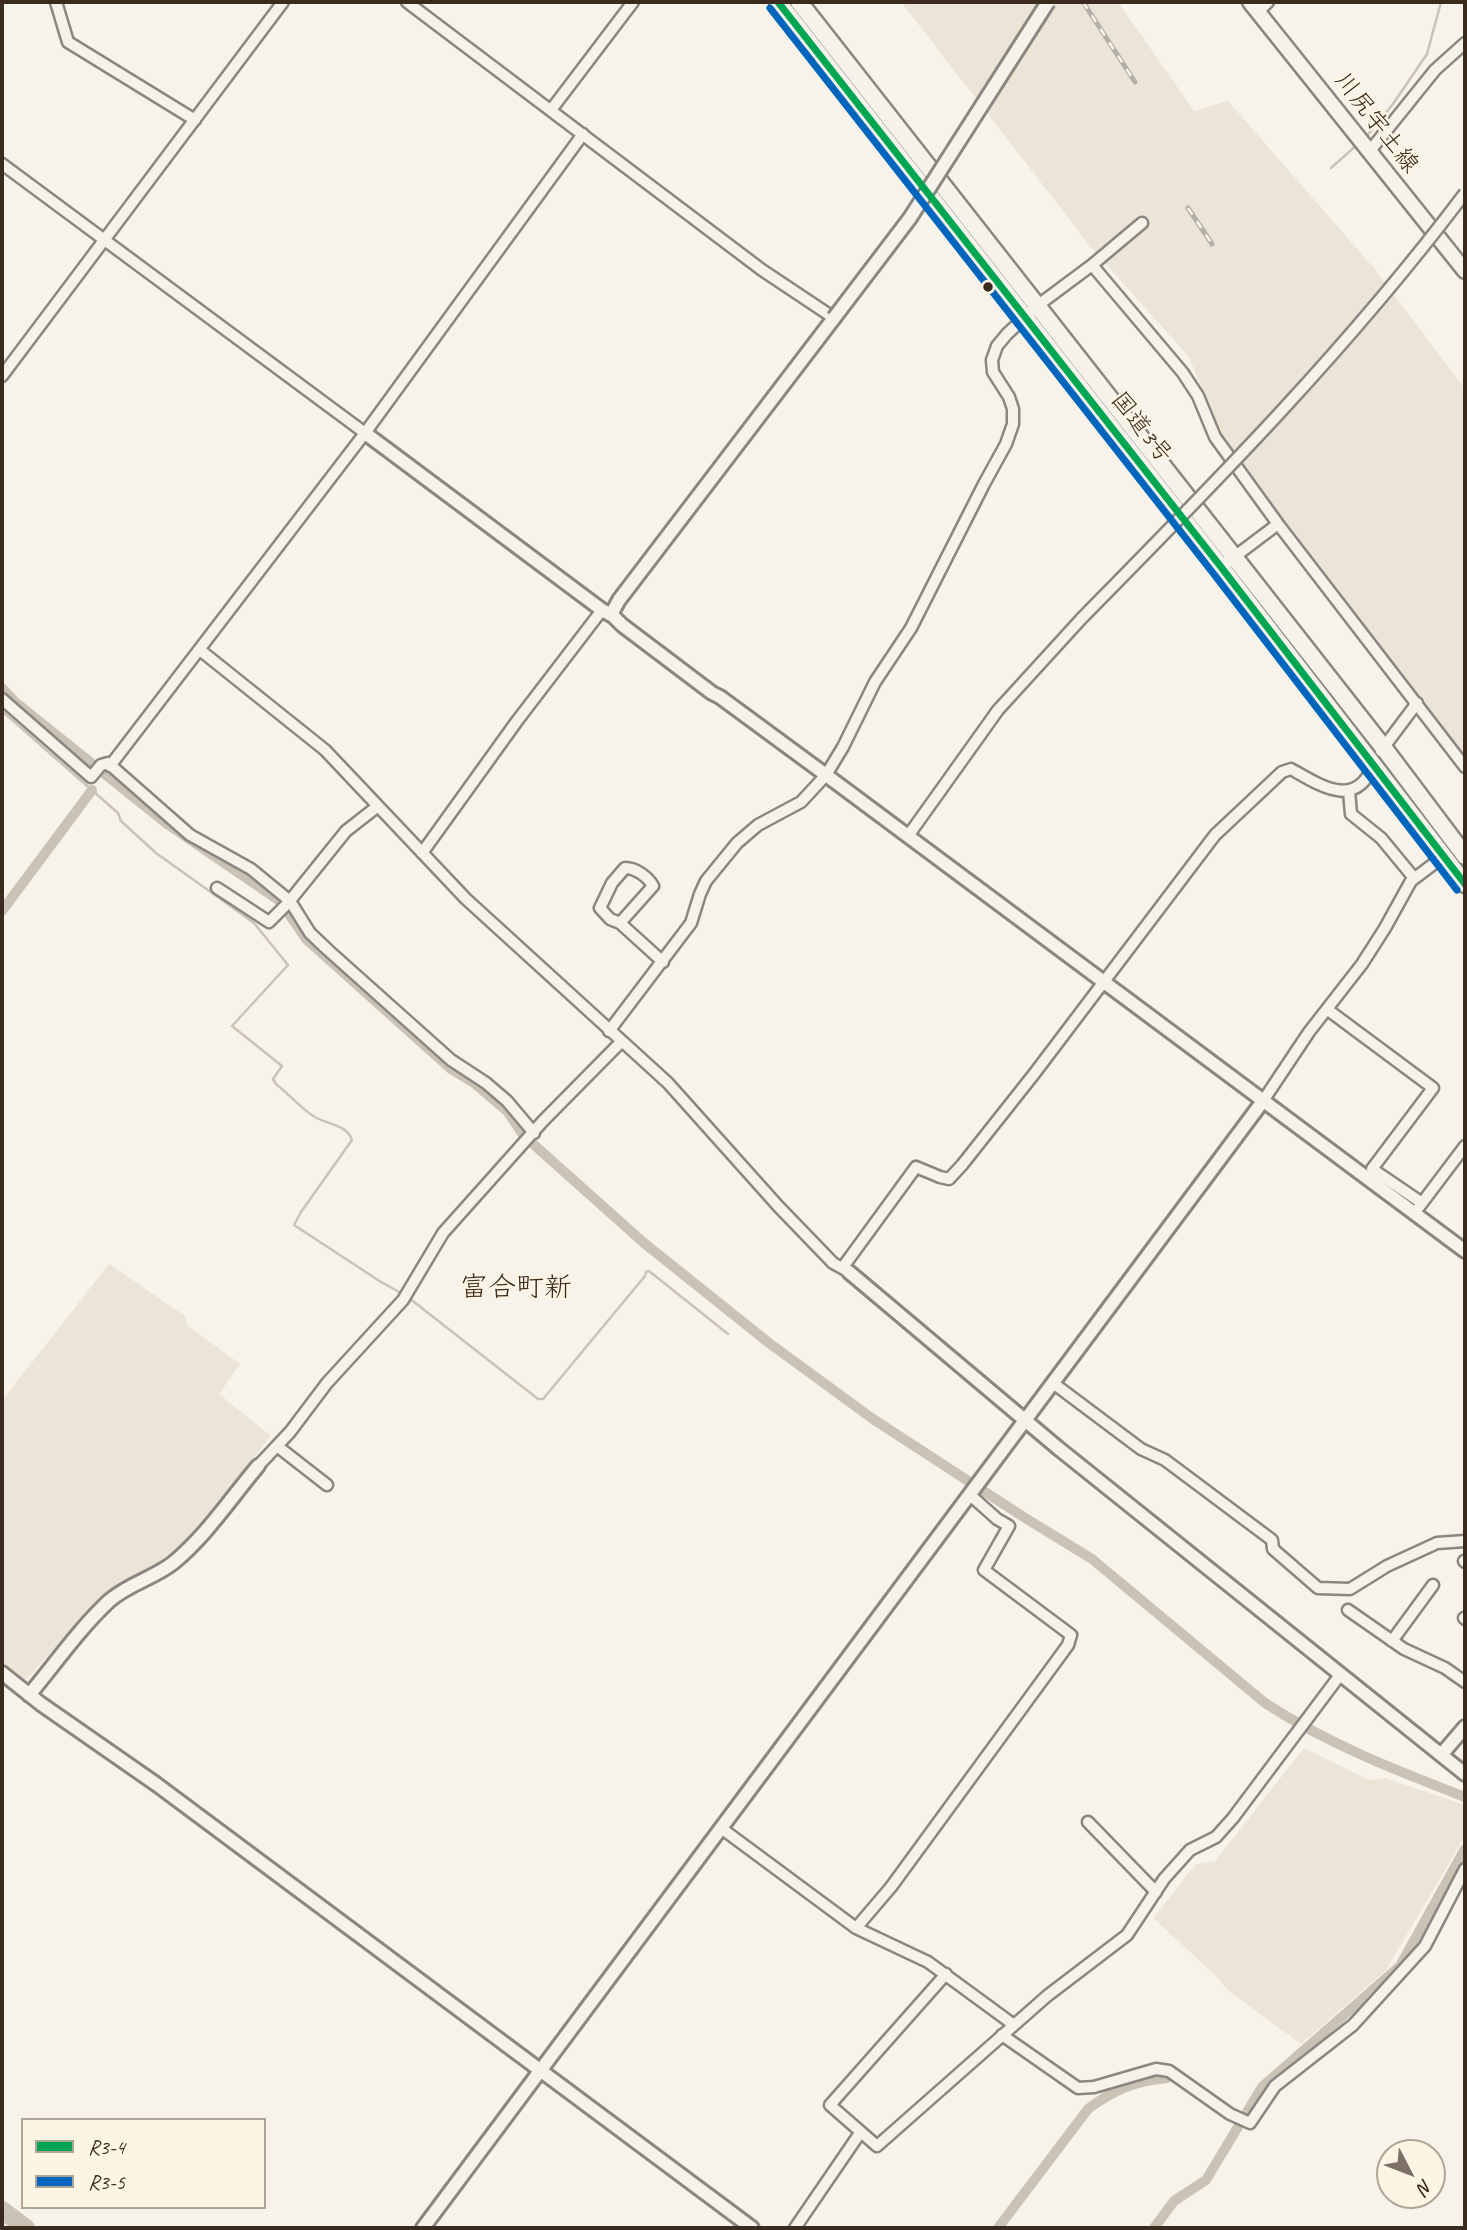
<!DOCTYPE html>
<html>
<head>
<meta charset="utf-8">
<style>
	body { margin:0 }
	#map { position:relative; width:1467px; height:2230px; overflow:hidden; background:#f7f3ea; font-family:Caveat,sans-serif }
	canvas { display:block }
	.frame { position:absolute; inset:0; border:4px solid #3b2a1e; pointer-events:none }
	.legend { position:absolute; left:21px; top:2118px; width:245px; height:91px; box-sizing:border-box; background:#fcf5e5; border:2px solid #afa495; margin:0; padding:9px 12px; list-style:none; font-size:21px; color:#3b2a1e }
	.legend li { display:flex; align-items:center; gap:14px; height:35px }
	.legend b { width:35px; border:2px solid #afa495 }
	.north { position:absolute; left:1376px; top:2139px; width:70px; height:70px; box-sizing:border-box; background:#fcf5e5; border:2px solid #afa495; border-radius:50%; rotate:132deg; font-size:19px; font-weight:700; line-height:28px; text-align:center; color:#3b2a1e }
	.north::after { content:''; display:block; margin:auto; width:24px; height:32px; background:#7d7065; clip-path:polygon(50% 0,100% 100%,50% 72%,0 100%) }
</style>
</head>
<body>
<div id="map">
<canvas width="1467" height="2230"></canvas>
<div class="frame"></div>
<ul class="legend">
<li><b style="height:9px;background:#00a651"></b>R3-4</li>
<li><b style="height:9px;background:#0065bd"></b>R3-5</li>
</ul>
<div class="north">N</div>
</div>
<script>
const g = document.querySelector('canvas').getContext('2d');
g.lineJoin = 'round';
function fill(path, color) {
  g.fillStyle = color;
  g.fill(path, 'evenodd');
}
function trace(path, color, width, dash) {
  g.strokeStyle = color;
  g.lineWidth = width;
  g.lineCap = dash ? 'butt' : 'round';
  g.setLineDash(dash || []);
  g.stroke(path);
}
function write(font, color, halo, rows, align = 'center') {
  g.font = font + ' Caveat,"Klee One",sans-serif';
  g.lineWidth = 5;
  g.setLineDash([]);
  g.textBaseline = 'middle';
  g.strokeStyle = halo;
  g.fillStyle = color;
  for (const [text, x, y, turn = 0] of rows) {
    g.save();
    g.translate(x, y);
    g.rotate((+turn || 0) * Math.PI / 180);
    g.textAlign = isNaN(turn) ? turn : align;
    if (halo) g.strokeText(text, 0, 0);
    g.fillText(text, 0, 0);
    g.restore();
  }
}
fill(new Path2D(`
	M 901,2 L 1118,2 L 1194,111 L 1228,101 L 1372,266 L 1465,389 L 1465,758 L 1278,514 L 1220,432 L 1189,357 L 1091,247 Z
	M 109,1264 L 185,1316 L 187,1325 L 240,1364 L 219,1394 L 271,1436 L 185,1541 L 153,1567 L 96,1601 L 26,1680 L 20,1677 L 2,1663 L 2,1401 Z
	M 1304,1748 L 1369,1780 L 1385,1778 L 1465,1805 L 1465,1836 L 1386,1970 L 1301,2044 L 1230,1992 L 1215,1975 L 1153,1918 L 1196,1864 L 1215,1861 Z`), '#ebe4d7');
trace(new Path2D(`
	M 1366,137 L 1393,104 L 1427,54 L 1441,2
	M 1331,168 L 1358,144
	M 2,711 L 118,813 L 121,821 L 156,853 L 254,923 L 288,965 L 232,1026 L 282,1066 L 273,1079 L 276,1084 C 289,1094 301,1109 315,1117 C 326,1124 348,1125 352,1140 L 301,1212 L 294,1225 L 381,1282 L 403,1294
	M 409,1298 L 538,1399 L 543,1399 L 645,1276 L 646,1272 L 649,1271 L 728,1334`), '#cac2b5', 2.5);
trace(new Path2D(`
	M 2,688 L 15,702 L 166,823 L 280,901 L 306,939 L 451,1069 L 474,1083 L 508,1112 L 523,1135 L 644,1243 L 769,1343 L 873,1419 L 1022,1516 L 1092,1559 L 1265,1703 C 1328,1744 1395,1770 1465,1797
	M 2,911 L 92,790
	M 998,2228 L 1088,2109 C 1113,2090 1135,2081 1167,2078
	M 1154,2228 L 1174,2201 L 1206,2180 L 1262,2087 L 1400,1966 L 1465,1849`), '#cac2b5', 10);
trace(new Path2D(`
	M 2,2210 L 26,2228`), '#cac2b5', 18);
const minor = new Path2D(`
	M 56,2 L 68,42 L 195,120
	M 407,2 L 762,270 L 834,318
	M 1258,12 L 1268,2
	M 551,110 L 633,2
	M 1369,152 L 1435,70 L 1465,43
	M 2,164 L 365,433
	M 1092,265 L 1183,373 L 1198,396 L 1215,437 L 1278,524 L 1465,767
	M 2,376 L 283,2
	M 1221,567 L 1278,524
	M 200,650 L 325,750 L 466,899 L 668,1083 L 778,1206 L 833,1263 L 849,1272
	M 2,699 L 91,777 L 101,765 L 108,763 L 190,835 L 251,869 L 290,901 L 310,933 L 329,951 L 451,1060 L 486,1083 L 507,1101 L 534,1133
	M 1381,751 L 1417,703
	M 110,766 L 365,433 L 583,134
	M 1349,791 L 1351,814 L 1381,838 L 1414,878
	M 908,836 L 998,710 L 1082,618
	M 422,853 L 517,721 L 602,610
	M 217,888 L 269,922 L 288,903 L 346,831 L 378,806
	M 620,923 L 653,886 C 648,877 636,868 625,868 L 612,883 L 600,908 L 610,919 L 620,923 L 663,962
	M 1328,1010 L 1433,1088 L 1372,1169 L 1422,1203
	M 609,1031 L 691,923 L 700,894 L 706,881 L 737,843 L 758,825 L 801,802 L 826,775 L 843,747 L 875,682 L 911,628 L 984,484 L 1006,444 L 1013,424 L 1013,409 L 1009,397 L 993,372 L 992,360 L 997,346 L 1007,334 L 1037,306 L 1092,265 L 1142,223
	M 1263,1101 L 1309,1032 L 1362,964 L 1385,928 L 1411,881 L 1444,856
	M 1419,1207 L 1465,1146
	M 843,1267 L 916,1167 L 940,1177 L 949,1179 L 962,1165 L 1034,1074 L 1215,835 L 1282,772 L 1291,769 C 1321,786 1356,810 1374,764
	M 1053,1383 L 1141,1449 L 1165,1460 L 1272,1540 L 1273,1549 L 1318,1588 L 1350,1589 L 1387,1566 L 1437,1543 L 1465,1541
	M 277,1446 L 327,1485
	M 258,1466 L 290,1432 L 327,1383 L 403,1300 L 443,1233 L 543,1121 L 621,1042
	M 1464,1561 L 1465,1562
	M 1348,1610 L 1404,1649 L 1445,1668 L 1465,1682
	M 1464,1618 L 1465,1619
	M 1392,1641 L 1433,1585
	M 1088,1822 L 1156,1892
	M 721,1828 L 856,1928 L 928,1962 L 1014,2025
	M 856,1928 L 891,1887 L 1068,1645 L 1071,1635 L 984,1570 L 1009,1526 L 997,1519 L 969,1494
	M 946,1974 L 830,2105 L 877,2146 L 1047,1996 L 1127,1935 L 1164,1879 L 1190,1850 L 1216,1837 L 1233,1818 L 1340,1675
	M 1002,2035 L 1078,2088 L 1094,2087 L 1156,2069 L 1169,2071 L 1230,2114 L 1250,2123 L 1275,2086 L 1353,2025 L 1425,1946 L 1465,1869
	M 795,2228 L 860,2133`);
const tertiary = new Path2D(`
	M 834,318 L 619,600 L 613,611 L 613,616 L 622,625 L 712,693 L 720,697 L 826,775 L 1465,1251
	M 365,433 L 602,610 L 613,616
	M 849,1272 L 1058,1448 L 1465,1774
	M 2,1673 L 41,1704 L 156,1784 L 752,2228
	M 29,1695 C 55,1664 79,1629 109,1601 C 128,1584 154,1578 173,1563 C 206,1536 231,1498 258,1466
	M 1441,1755 L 1465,1727
	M 423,2228 L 1263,1101`);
const secondary = new Path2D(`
	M 1250,2 L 1465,271`);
const trunk = new Path2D(`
	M 778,2 L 1221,567 L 1465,884
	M 799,2 L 1383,747 L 1465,856`);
trace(minor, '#8b867f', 15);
trace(tertiary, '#8b867f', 18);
trace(secondary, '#8b867f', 19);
trace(trunk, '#8b867f', 21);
trace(minor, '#f5f2ec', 10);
trace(tertiary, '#f5f2ec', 12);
trace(secondary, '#f5f2ec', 14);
trace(trunk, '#f5f2ec', 16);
const rail = new Path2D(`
	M 1083,2 L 1135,82
	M 1188,208 L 1212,244`);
trace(rail, '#b3afa9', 5);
trace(rail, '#fcf5e5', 2.5, [8]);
const minorBridge = new Path2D(`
	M 1082,618 C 1216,482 1350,346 1465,193`);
const tertiaryBridge = new Path2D(`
	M 834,318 L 910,218 L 1048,2`);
trace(minorBridge, '#8b867f', 15, []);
trace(tertiaryBridge, '#8b867f', 18, []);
trace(minorBridge, '#f5f2ec', 10);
trace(tertiaryBridge, '#f5f2ec', 12);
trace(new Path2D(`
	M 778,2 L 1221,567 L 1465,884`), '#00a651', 7);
trace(new Path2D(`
	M 770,8 L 1213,573 L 1457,890`), '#0065bd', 7);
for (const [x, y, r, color] of [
	[988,287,6,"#3b2a1e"]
]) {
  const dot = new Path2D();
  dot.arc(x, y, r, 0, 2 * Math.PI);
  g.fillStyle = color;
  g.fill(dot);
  trace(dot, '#fcf5e5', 2.5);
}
write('24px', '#3b2a1e', '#fcf5e5', [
	["川尻宇土線",1376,123,52],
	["国道3号",1141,428,52]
]);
write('28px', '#3b2a1e', '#fcf5e5', [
	["富合町新",516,1289]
]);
</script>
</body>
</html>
